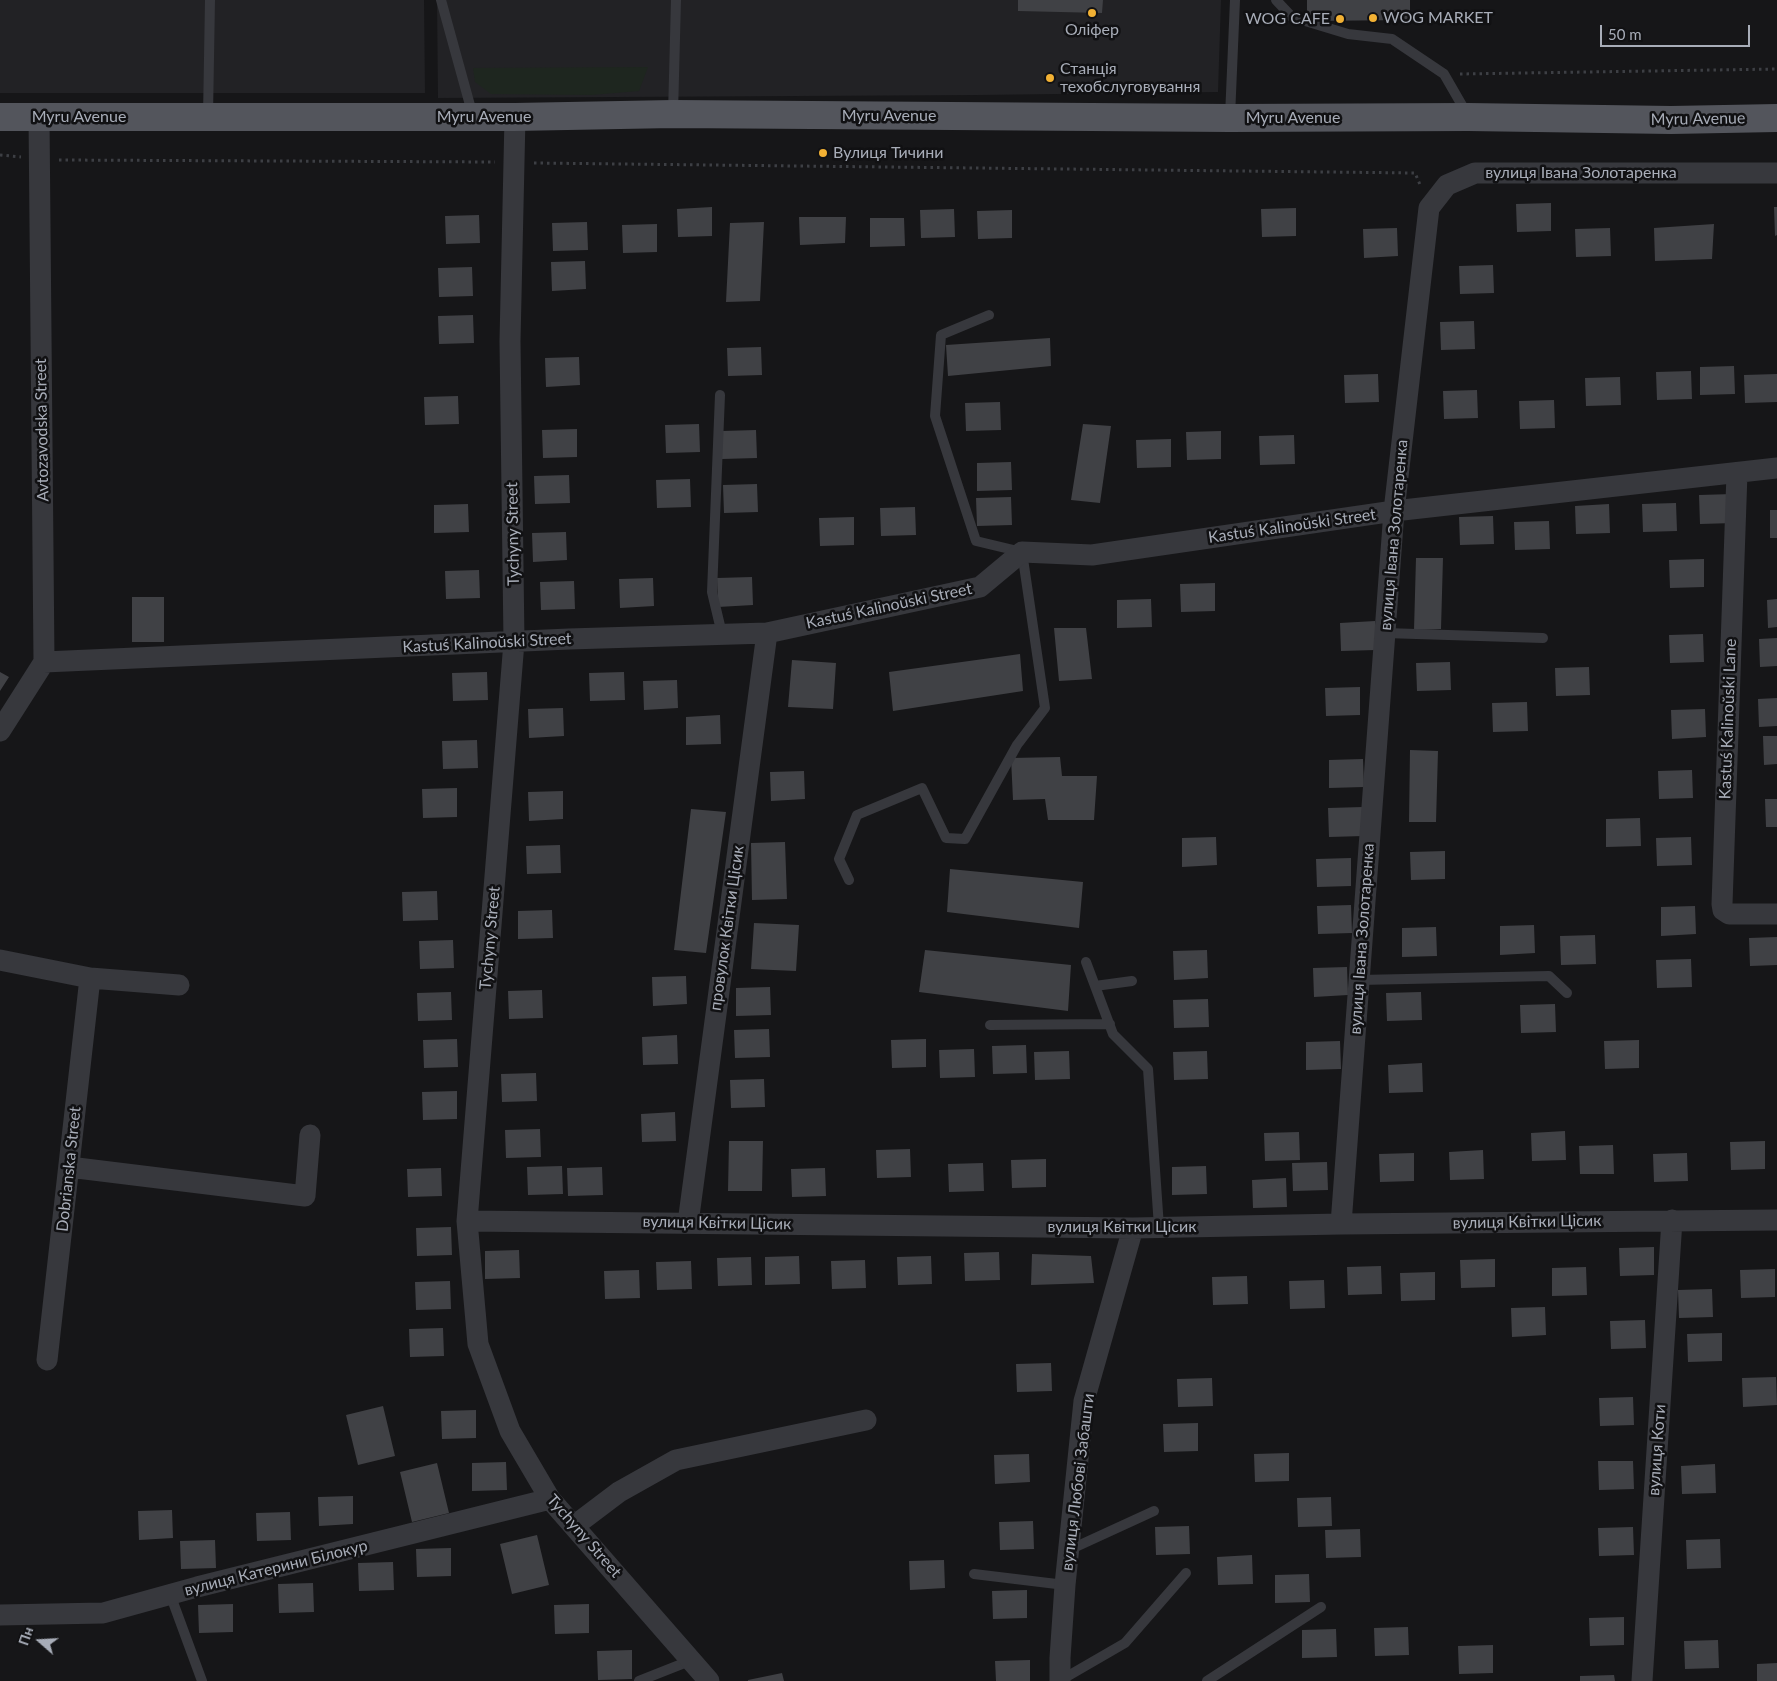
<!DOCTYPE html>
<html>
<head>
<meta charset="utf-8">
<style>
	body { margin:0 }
	#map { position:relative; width:1777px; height:1681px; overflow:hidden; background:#161618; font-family:Lato,sans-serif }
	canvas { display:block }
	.north { position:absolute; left:15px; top:1616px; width:50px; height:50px; -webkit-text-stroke:4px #111113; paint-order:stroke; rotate:289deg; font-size:14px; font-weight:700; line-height:20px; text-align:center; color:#a8adb8 }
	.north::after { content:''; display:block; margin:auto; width:18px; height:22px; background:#a8adb8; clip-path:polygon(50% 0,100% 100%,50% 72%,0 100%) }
	.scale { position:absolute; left:1600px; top:25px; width:150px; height:22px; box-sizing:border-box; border:2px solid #a8adb8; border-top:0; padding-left:6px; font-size:15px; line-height:18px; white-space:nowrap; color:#a8adb8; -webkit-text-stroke:4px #111113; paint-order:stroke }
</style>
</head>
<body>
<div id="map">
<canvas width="1777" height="1681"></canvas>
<div class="north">Пн</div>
<div class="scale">50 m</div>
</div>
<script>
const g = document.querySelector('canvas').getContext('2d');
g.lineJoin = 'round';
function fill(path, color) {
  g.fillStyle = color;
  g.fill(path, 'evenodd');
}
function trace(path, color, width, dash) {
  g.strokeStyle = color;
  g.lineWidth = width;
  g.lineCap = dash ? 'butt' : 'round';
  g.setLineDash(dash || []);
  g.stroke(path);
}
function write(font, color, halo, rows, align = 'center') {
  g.font = font + ' Lato,sans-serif';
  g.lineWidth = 5;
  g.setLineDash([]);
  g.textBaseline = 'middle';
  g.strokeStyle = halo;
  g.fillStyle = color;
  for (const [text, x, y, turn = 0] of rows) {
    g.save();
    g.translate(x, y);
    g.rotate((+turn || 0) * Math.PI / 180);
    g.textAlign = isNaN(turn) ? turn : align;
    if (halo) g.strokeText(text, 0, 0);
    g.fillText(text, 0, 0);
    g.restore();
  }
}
fill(new Path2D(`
	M 0,0 L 424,0 L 425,93 L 0,93 Z
	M 437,0 L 1221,0 L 1218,92 L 978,95 L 438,98 Z`), '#222225');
fill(new Path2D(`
	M 648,67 L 639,91 L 591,95 L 491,94 L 475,82 L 473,68 Z`), '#1e261f');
fill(new Path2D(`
	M 1018,0 L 1103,0 L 1102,13 L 1018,11 Z
	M 1307,0 L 1410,0 L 1410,20 L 1307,21 Z
	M 1551,203 L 1551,231 L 1517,232 L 1516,204 Z
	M 712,207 L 712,236 L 678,237 L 677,209 Z
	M 1774,207 L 1777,207 L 1777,235 L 1775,236 Z
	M 1296,208 L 1296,236 L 1262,237 L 1261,209 Z
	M 954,209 L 955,237 L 921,238 L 920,210 Z
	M 1012,210 L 1012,238 L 978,239 L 977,211 Z
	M 479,215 L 480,243 L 446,244 L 445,216 Z
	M 799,217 L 846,217 L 845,243 L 800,245 Z
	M 870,218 L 904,218 L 905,246 L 870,247 Z
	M 587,222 L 588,250 L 553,251 L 552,223 Z
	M 764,222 L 760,301 L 726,302 L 730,223 Z
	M 657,224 L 657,252 L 623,253 L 622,225 Z
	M 1714,224 L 1712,259 L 1655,261 L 1654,228 Z
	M 1397,228 L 1398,256 L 1364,258 L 1363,229 Z
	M 1610,228 L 1611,256 L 1576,257 L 1575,229 Z
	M 585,261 L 586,289 L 552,291 L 551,262 Z
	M 1493,265 L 1494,293 L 1460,294 L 1459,266 Z
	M 472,267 L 473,296 L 439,297 L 438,268 Z
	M 473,315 L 474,343 L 439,344 L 438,316 Z
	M 1474,321 L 1475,349 L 1441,350 L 1440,322 Z
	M 1050,338 L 1051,366 L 948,376 L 946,345 Z
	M 761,347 L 762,375 L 728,376 L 727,348 Z
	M 579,357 L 580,385 L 546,387 L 545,358 Z
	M 1734,366 L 1735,394 L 1700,395 L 1700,367 Z
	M 1691,371 L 1692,399 L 1657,400 L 1656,372 Z
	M 1378,374 L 1379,402 L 1345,403 L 1344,375 Z
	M 1777,374 L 1777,402 L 1745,403 L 1744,375 Z
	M 1620,377 L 1621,405 L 1586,406 L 1585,378 Z
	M 1477,390 L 1478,418 L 1444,419 L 1443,391 Z
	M 458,396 L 459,424 L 425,425 L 424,397 Z
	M 1554,400 L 1555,428 L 1520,429 L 1519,401 Z
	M 1000,402 L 1001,430 L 966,431 L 965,403 Z
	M 699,424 L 700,452 L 666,453 L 665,425 Z
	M 1083,424 L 1111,426 L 1100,503 L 1071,500 Z
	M 577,429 L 577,457 L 543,458 L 542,430 Z
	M 756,430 L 757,458 L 722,459 L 722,431 Z
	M 1221,431 L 1221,459 L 1187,460 L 1186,432 Z
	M 1294,435 L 1295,464 L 1260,465 L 1259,436 Z
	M 1171,439 L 1171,467 L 1137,468 L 1136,440 Z
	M 1011,462 L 1012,490 L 977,491 L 977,463 Z
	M 569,475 L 570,503 L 535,504 L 534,476 Z
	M 690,479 L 691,507 L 657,508 L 656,480 Z
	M 757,484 L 758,512 L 724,513 L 723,485 Z
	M 1733,494 L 1734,523 L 1700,524 L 1699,495 Z
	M 1011,497 L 1012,525 L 977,526 L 976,498 Z
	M 1676,503 L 1677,531 L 1643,532 L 1642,504 Z
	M 468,504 L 469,532 L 434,533 L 434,505 Z
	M 1609,504 L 1610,533 L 1576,534 L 1575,506 Z
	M 915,507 L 916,535 L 881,536 L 880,508 Z
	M 1770,510 L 1777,510 L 1777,538 L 1770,538 Z
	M 1493,516 L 1494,544 L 1460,545 L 1459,517 Z
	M 854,517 L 854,545 L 820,546 L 819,518 Z
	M 1549,521 L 1550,549 L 1515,550 L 1514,522 Z
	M 566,532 L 567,560 L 533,562 L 532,533 Z
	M 1416,558 L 1443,558 L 1441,629 L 1414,630 Z
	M 1704,559 L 1704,587 L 1670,588 L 1669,560 Z
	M 479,570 L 480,598 L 446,599 L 445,571 Z
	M 752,577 L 753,605 L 718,607 L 717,578 Z
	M 653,578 L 654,606 L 620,608 L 619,579 Z
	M 574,581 L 575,609 L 541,610 L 540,582 Z
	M 1215,583 L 1215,611 L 1181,612 L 1180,584 Z
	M 132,597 L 164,597 L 164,642 L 132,642 Z
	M 1151,599 L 1152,627 L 1117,628 L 1117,600 Z
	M 1777,599 L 1777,627 L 1768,628 L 1767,600 Z
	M 1375,621 L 1376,650 L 1341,651 L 1340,623 Z
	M 1054,628 L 1086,628 L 1092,679 L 1059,681 Z
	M 1703,634 L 1704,662 L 1670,663 L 1669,635 Z
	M 1777,638 L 1777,666 L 1760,667 L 1759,639 Z
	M 1020,654 L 1023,691 L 893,711 L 889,672 Z
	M 792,660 L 836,663 L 833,709 L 788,707 Z
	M 1450,662 L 1451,690 L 1417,691 L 1416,663 Z
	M 1589,667 L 1590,695 L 1556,696 L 1555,668 Z
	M 0,672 L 9,677 L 0,691 Z
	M 487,672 L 488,700 L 453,701 L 452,673 Z
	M 624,672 L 625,700 L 590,701 L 589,673 Z
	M 677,680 L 678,708 L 644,710 L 643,681 Z
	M 1360,687 L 1360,715 L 1326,716 L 1325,688 Z
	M 1777,698 L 1777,726 L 1759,727 L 1758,699 Z
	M 1527,702 L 1528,731 L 1493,732 L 1492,703 Z
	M 563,708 L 564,736 L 529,738 L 528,709 Z
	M 1705,709 L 1706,737 L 1672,739 L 1671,710 Z
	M 720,715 L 721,744 L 686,745 L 686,717 Z
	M 1763,736 L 1777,736 L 1777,764 L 1764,765 Z
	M 477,740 L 478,768 L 443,769 L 442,741 Z
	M 1410,750 L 1438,751 L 1436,822 L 1409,822 Z
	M 1060,757 L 1062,776 L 1097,776 L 1094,820 L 1048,820 L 1045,799 L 1013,800 L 1011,758 Z
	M 1363,759 L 1364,787 L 1329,788 L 1329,760 Z
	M 1692,770 L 1693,798 L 1659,799 L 1658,771 Z
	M 804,771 L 805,799 L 771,801 L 770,772 Z
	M 457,788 L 457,817 L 423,818 L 422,789 Z
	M 563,791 L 563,819 L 529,821 L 528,792 Z
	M 1765,799 L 1777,799 L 1777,827 L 1766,827 Z
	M 1363,807 L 1364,836 L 1329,837 L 1328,808 Z
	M 691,809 L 726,812 L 706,953 L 674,950 Z
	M 1640,818 L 1641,846 L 1606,847 L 1606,819 Z
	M 1216,837 L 1217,865 L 1182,867 L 1182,838 Z
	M 1691,837 L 1692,865 L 1657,866 L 1656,838 Z
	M 785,842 L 787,899 L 752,900 L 751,843 Z
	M 560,845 L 561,873 L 527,874 L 526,846 Z
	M 1445,851 L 1445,879 L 1411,880 L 1410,852 Z
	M 1351,858 L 1351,886 L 1317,887 L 1316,859 Z
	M 950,869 L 1083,882 L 1079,928 L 947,912 Z
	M 437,891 L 438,920 L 403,921 L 402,892 Z
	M 1351,905 L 1352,933 L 1318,934 L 1317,906 Z
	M 1695,906 L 1696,934 L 1661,936 L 1661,907 Z
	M 552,910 L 553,938 L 518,939 L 518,911 Z
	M 754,923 L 799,925 L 796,971 L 751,969 Z
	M 1534,925 L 1535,953 L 1500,955 L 1500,926 Z
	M 1436,927 L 1437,956 L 1402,957 L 1402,928 Z
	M 1595,935 L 1596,964 L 1561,965 L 1560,936 Z
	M 1777,937 L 1777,965 L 1750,966 L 1749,938 Z
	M 453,940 L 454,968 L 420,969 L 419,941 Z
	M 925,950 L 1071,965 L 1068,1011 L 919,992 Z
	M 1207,950 L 1208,978 L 1174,980 L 1173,951 Z
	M 1691,959 L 1692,987 L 1657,988 L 1656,960 Z
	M 1347,967 L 1348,995 L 1314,997 L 1313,968 Z
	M 686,976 L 687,1004 L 653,1006 L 652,977 Z
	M 770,987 L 771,1015 L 736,1016 L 736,988 Z
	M 542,990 L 543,1018 L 509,1019 L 508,991 Z
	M 451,992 L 452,1020 L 418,1021 L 417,993 Z
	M 1421,992 L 1422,1020 L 1387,1021 L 1386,993 Z
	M 1208,999 L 1209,1027 L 1174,1028 L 1173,1000 Z
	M 1555,1004 L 1556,1032 L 1521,1033 L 1520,1005 Z
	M 769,1029 L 770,1057 L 735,1058 L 734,1030 Z
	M 677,1035 L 678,1064 L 643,1065 L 642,1037 Z
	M 457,1039 L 458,1067 L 424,1068 L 423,1040 Z
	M 926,1039 L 926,1067 L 892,1068 L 891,1040 Z
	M 1639,1040 L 1639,1068 L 1605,1069 L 1604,1041 Z
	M 1340,1041 L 1341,1069 L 1306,1070 L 1306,1042 Z
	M 1026,1045 L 1027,1073 L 993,1074 L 992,1046 Z
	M 974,1049 L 975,1077 L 940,1078 L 939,1050 Z
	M 1069,1051 L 1070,1079 L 1035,1080 L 1034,1052 Z
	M 1207,1051 L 1208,1079 L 1174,1080 L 1173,1052 Z
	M 1422,1063 L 1423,1092 L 1389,1093 L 1388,1065 Z
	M 536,1073 L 537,1101 L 502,1102 L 501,1074 Z
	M 764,1079 L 765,1107 L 731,1108 L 730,1080 Z
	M 457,1091 L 457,1119 L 423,1120 L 422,1092 Z
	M 675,1112 L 676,1141 L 642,1142 L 641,1114 Z
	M 540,1129 L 541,1157 L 506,1158 L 505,1130 Z
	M 1565,1131 L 1566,1160 L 1532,1161 L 1531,1133 Z
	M 1299,1132 L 1300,1160 L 1265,1161 L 1264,1133 Z
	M 729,1141 L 763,1141 L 762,1191 L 728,1191 Z
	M 1765,1141 L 1765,1169 L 1731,1170 L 1730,1142 Z
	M 1613,1145 L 1614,1174 L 1580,1174 L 1579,1146 Z
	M 910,1149 L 911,1177 L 877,1178 L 876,1150 Z
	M 1483,1150 L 1484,1179 L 1450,1180 L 1449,1152 Z
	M 1414,1153 L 1414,1181 L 1380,1182 L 1379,1154 Z
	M 1687,1153 L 1688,1181 L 1654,1182 L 1653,1154 Z
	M 1046,1159 L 1046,1187 L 1012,1188 L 1011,1160 Z
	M 1327,1162 L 1328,1190 L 1293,1191 L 1292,1163 Z
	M 983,1163 L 984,1191 L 949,1192 L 948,1164 Z
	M 562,1166 L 563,1194 L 528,1195 L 527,1167 Z
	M 1206,1166 L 1207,1194 L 1172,1195 L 1172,1167 Z
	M 602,1167 L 603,1195 L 568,1196 L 567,1168 Z
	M 441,1168 L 442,1196 L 408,1197 L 407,1169 Z
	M 825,1168 L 826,1196 L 792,1197 L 791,1169 Z
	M 1286,1178 L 1287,1207 L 1253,1208 L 1252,1180 Z
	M 451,1227 L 452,1255 L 417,1256 L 416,1228 Z
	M 1654,1247 L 1654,1275 L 1620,1276 L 1619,1248 Z
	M 519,1250 L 520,1278 L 485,1279 L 485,1251 Z
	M 999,1252 L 1000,1280 L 965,1281 L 964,1253 Z
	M 1032,1254 L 1091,1256 L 1094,1283 L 1031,1285 Z
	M 799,1256 L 800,1284 L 765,1285 L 765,1257 Z
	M 931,1256 L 932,1284 L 898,1285 L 897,1257 Z
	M 751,1257 L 752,1285 L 718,1286 L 717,1258 Z
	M 1495,1259 L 1495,1287 L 1461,1288 L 1460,1260 Z
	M 865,1260 L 866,1288 L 832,1289 L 831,1261 Z
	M 691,1261 L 692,1289 L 657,1290 L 656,1262 Z
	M 1381,1266 L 1382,1294 L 1348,1295 L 1347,1267 Z
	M 1586,1267 L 1587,1295 L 1552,1296 L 1552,1268 Z
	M 1775,1269 L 1775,1297 L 1741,1298 L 1740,1270 Z
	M 639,1270 L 640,1298 L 605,1299 L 604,1271 Z
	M 1435,1272 L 1435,1300 L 1401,1301 L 1400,1273 Z
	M 1247,1276 L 1248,1304 L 1213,1305 L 1212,1277 Z
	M 1324,1280 L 1325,1308 L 1290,1309 L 1289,1281 Z
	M 450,1281 L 451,1309 L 416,1310 L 415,1282 Z
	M 1712,1289 L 1713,1317 L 1679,1318 L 1678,1290 Z
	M 1545,1307 L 1546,1335 L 1512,1337 L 1511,1308 Z
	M 1645,1320 L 1646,1348 L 1611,1349 L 1610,1321 Z
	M 443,1328 L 444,1356 L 410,1357 L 409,1329 Z
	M 1722,1333 L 1722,1361 L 1688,1362 L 1687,1334 Z
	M 1051,1363 L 1052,1391 L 1017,1392 L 1016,1364 Z
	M 1776,1377 L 1777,1405 L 1743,1407 L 1742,1378 Z
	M 1212,1378 L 1213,1406 L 1178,1407 L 1177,1379 Z
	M 1633,1397 L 1634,1425 L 1600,1426 L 1599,1398 Z
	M 383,1406 L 395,1456 L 358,1465 L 346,1415 Z
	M 476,1410 L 476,1438 L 442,1439 L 441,1411 Z
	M 1198,1423 L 1198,1451 L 1164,1452 L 1163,1424 Z
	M 1289,1453 L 1289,1481 L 1255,1482 L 1254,1454 Z
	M 1029,1454 L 1030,1482 L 995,1484 L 994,1455 Z
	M 1598,1461 L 1633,1461 L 1634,1489 L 1599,1490 Z
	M 506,1462 L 507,1490 L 472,1491 L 472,1463 Z
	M 437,1463 L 449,1513 L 412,1522 L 400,1472 Z
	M 1715,1464 L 1716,1493 L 1682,1494 L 1681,1466 Z
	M 353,1496 L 353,1524 L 319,1526 L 318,1497 Z
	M 1331,1497 L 1332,1526 L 1298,1527 L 1297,1498 Z
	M 172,1510 L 173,1538 L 139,1540 L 138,1511 Z
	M 290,1512 L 291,1540 L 257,1541 L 256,1513 Z
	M 1033,1521 L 1034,1549 L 1000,1550 L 999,1522 Z
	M 1189,1526 L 1190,1554 L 1156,1555 L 1155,1527 Z
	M 1633,1527 L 1634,1555 L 1599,1556 L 1598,1528 Z
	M 1360,1529 L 1361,1557 L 1326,1558 L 1325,1530 Z
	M 537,1535 L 549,1585 L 512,1594 L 500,1544 Z
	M 1720,1539 L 1721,1568 L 1687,1569 L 1686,1540 Z
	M 215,1540 L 216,1568 L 181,1569 L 180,1541 Z
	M 451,1548 L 451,1576 L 417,1577 L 416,1549 Z
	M 1252,1555 L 1253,1584 L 1218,1585 L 1217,1557 Z
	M 944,1560 L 945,1588 L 910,1590 L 909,1561 Z
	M 393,1562 L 394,1590 L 359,1591 L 358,1563 Z
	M 1309,1574 L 1310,1602 L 1275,1603 L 1275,1575 Z
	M 313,1583 L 314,1612 L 279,1613 L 278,1584 Z
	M 1027,1590 L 1027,1618 L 993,1619 L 992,1591 Z
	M 233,1604 L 233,1632 L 199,1633 L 198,1605 Z
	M 589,1604 L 589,1633 L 555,1634 L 554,1605 Z
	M 1624,1617 L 1624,1645 L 1590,1646 L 1589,1618 Z
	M 1408,1627 L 1409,1655 L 1375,1656 L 1374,1628 Z
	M 1336,1629 L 1337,1657 L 1302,1658 L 1302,1630 Z
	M 1718,1640 L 1719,1668 L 1685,1669 L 1684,1641 Z
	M 1493,1645 L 1493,1673 L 1459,1674 L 1458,1646 Z
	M 632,1650 L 632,1679 L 598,1680 L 597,1651 Z
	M 1030,1660 L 1030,1681 L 996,1681 L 995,1661 Z
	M 1777,1663 L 1777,1681 L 1757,1681 L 1757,1664 Z
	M 782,1673 L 784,1681 L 748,1681 L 748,1680 Z
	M 1614,1675 L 1615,1681 L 1580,1681 L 1580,1676 Z`), '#404145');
trace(new Path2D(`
	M 1460,74 L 1777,69
	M 0,155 L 21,157
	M 59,160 L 495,162
	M 534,163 L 1415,173 L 1421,187`), '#3d3f44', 3, [2.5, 4]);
trace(new Path2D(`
	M 441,0 L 473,116
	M 1276,0 L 1292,17 L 1348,34 L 1392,39 L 1444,74 L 1467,114
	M 673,114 L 676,0
	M 208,116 L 210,0
	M 1230,117 L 1235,0
	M 720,395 L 712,592 L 722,634
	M 1385,633 L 1543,638
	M 849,880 L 839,859 L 857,815 L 922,788 L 946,838 L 965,839 L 1017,745 L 1045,708 L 1022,552 L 976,541 L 935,416 L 941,335 L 989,315
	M 1086,962 L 1113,1034 L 1148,1069 L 1159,1227
	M 1359,980 L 1549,976 L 1567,993
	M 1095,986 L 1132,981
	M 990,1025 L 1110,1024
	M 1069,1550 L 1154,1511
	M 974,1574 L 1065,1585
	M 170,1594 L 202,1681
	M 1061,1680 L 1125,1643 L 1186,1573
	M 639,1681 L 692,1660
	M 1207,1681 L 1321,1607`), '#37383d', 10);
trace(new Path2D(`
	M 515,117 L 510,341 L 514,642 L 467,1221 L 478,1344 L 510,1431 L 550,1499 L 709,1681
	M 1737,473 L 1722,904 L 1723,910 L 1729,914 L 1777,914
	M 44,662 L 569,639 L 767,633 L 980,587 L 1022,552 L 1092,555 L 1394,511 L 1777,468
	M 0,731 L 44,662 L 39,116
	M 0,960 L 90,978 L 179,985
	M 69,1167 L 305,1196 L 310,1135
	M 467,1221 L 1133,1228 L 1341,1224 L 1777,1220
	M 688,1223 L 767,633
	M 1341,1224 L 1394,511 L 1429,208 L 1447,185 L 1475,173 L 1777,173
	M 47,1360 L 90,978
	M 574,1526 L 619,1492 L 676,1460 L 866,1420
	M 0,1615 L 103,1613 L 197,1587 L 550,1499
	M 1060,1681 L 1060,1658 L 1065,1585 L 1084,1401 L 1133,1228
	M 1642,1681 L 1672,1220`), '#37383d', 21);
trace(new Path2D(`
	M 0,117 L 515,117 L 673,114 L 1230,118 L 1468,117 L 1671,120 L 1777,118`), '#53555c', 28);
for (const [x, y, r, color] of [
	[1092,13,5,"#f2b134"],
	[1373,18,5,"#f2b134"],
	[1340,19,5,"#f2b134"],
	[1050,78,5,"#f2b134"],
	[823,153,5,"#f2b134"]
]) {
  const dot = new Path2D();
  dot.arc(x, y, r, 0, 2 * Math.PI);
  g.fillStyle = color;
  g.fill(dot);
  trace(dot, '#111113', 2);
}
write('16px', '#a8adb8', '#111113', [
	["WOG MARKET",1383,18],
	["WOG CAFE",1330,19,"right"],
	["Оліфер",1092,30,"center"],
	["Станція",1060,69],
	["техобслуговування",1060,87],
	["Вулиця Тичини",833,153]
], 'left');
write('16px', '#a8adb8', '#111113', [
	["Myru Avenue",889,116],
	["Myru Avenue",79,117],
	["Myru Avenue",484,117],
	["Myru Avenue",1293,118],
	["Myru Avenue",1698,119,-1],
	["вулиця Івана Золотаренка",1581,173],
	["Avtozavodska Street",42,430,-91],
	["Kastuś Kalinoŭski Street",1292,526,-8],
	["Tychyny Street",513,534,-91],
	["вулиця Івана Золотаренка",1394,535,-85],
	["Kastuś Kalinoŭski Street",889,606,-12],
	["Kastuś Kalinoŭski Street",487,643,-3],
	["Kastuś Kalinoŭski Lane",1728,719,-88],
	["провулок Квітки Цісик",727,928,-82],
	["Tychyny Street",490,938,-85],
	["вулиця Івана Золотаренка",1362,939,-86],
	["Dobrianska Street",69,1169,-84],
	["вулиця Квітки Цісик",1527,1222,-1],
	["вулиця Квітки Цісик",717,1223,1],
	["вулиця Квітки Цісик",1122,1227],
	["вулиця Коти",1657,1450,-86],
	["вулиця Любові Забашти",1078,1482,-83],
	["Tychyny Street",584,1536,49],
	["вулиця Катерини Білокур",276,1568,-14]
]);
</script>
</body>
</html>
